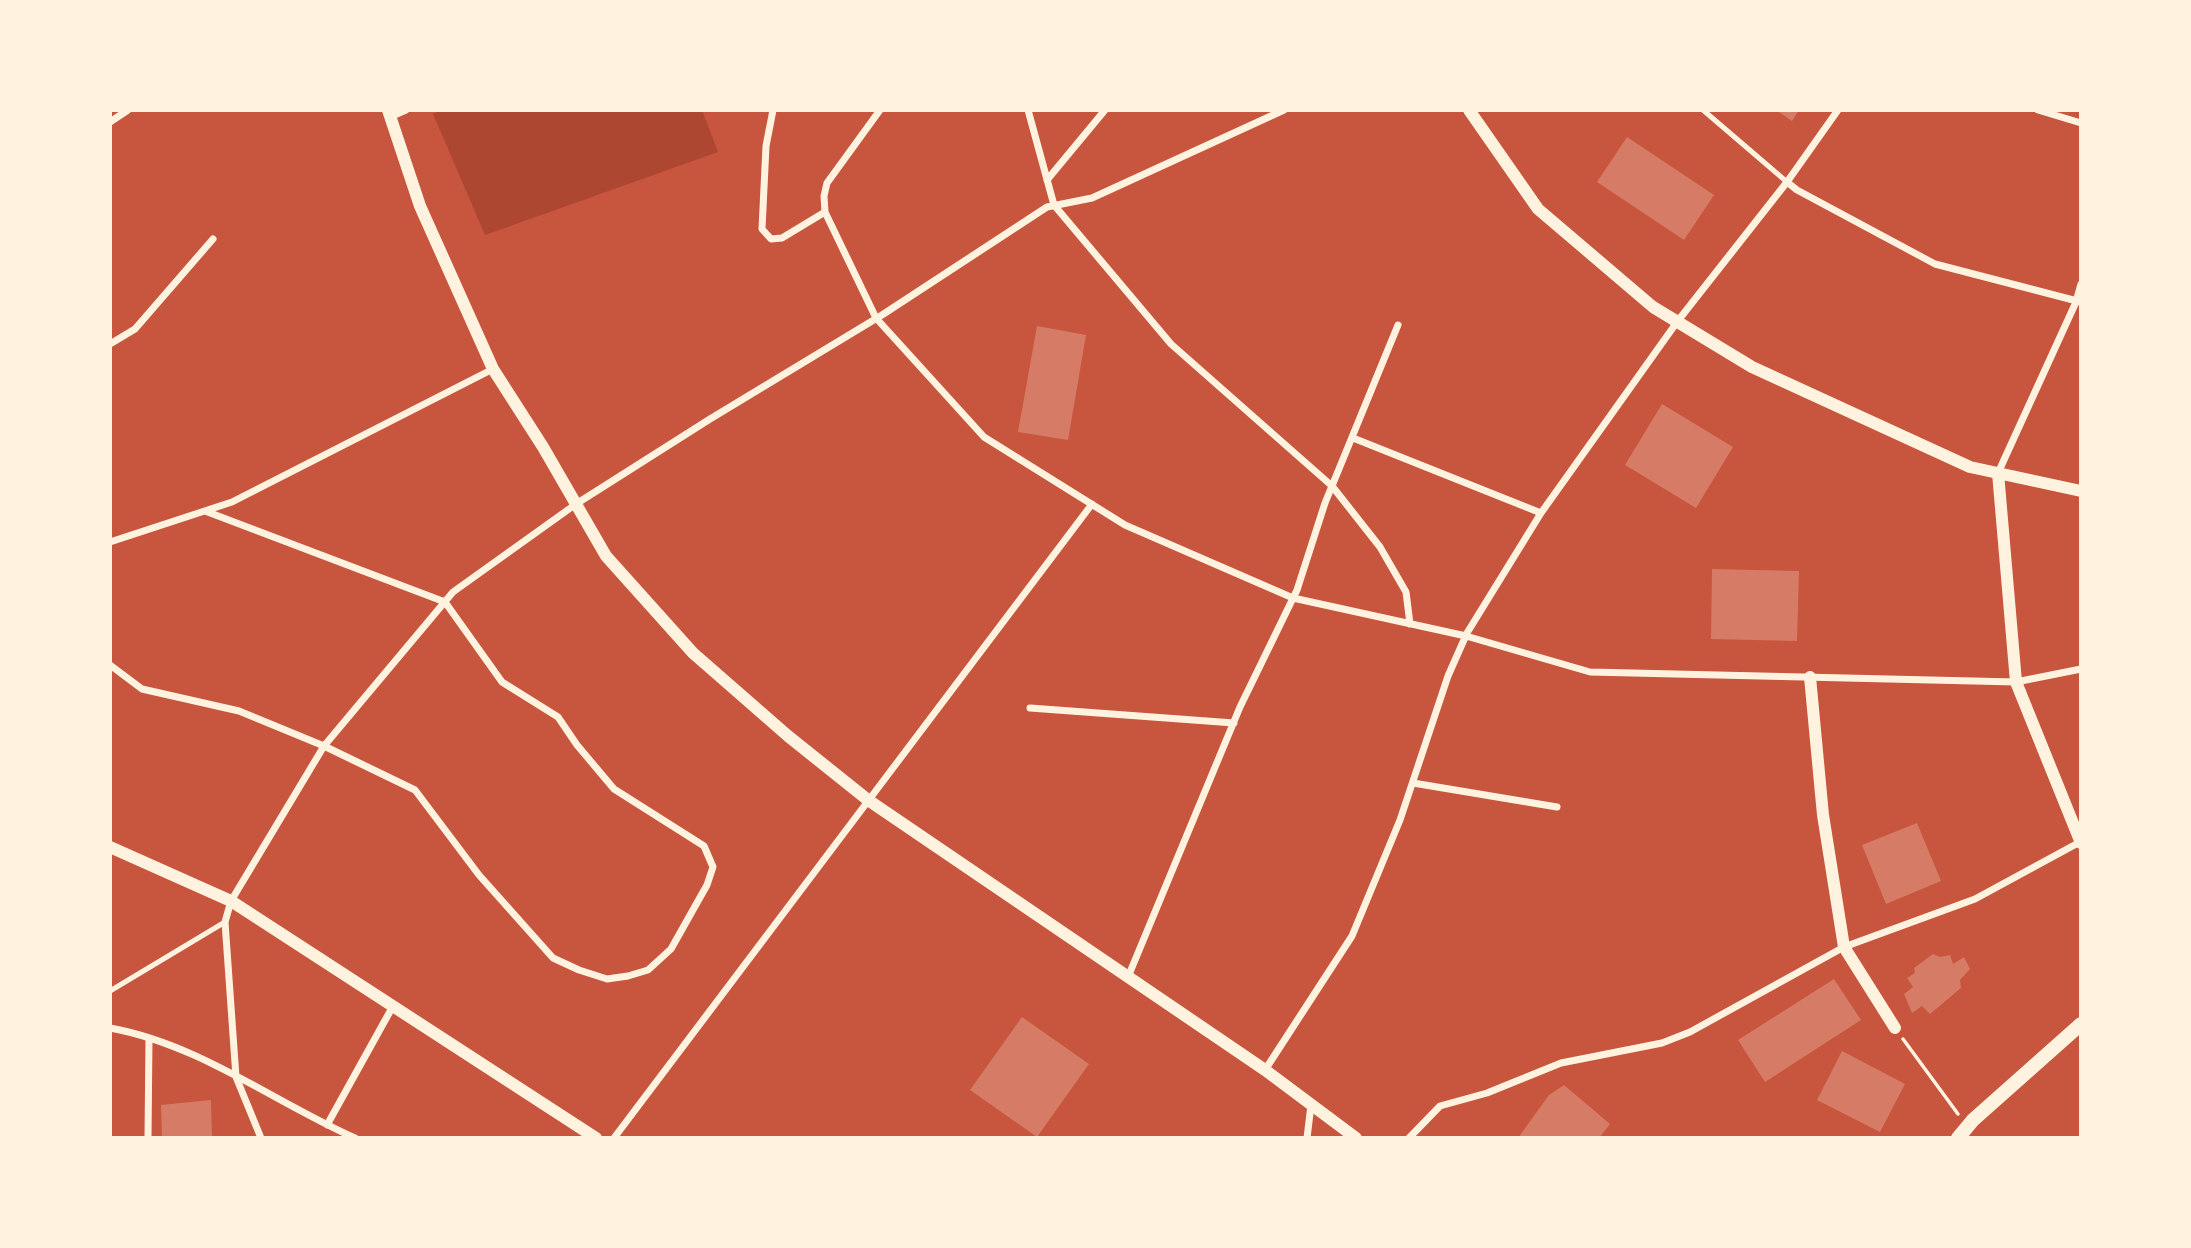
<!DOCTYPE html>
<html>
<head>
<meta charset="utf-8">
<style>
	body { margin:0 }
	#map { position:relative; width:2191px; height:1248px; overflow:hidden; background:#c8553d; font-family:"Crimson Pro",serif }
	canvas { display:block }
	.frame { position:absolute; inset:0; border:112px solid #fff3e0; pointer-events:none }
</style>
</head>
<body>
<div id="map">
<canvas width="2191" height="1248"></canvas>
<div class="frame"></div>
</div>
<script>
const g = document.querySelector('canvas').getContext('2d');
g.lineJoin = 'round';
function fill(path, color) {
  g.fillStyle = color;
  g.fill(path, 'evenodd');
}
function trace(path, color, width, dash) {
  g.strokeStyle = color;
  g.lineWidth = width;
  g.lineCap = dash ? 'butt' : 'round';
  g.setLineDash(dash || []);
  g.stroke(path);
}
fill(new Path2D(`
	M 441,110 L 702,110 L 718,152 L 485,235 L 433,114 Z`), '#ae4732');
fill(new Path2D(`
	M 1776,110 L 1799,110 L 1792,121 Z
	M 1627,137 L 1714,195 L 1684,240 L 1597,182 Z
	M 1037,326 L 1086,335 L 1068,440 L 1018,432 Z
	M 1662,404 L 1733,447 L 1696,508 L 1625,465 Z
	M 1712,569 L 1799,571 L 1797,641 L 1711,639 Z
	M 1917,823 L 1941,881 L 1886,904 L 1862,845 Z
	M 1933,954 L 1940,957 L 1950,955 L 1953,964 L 1964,957 L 1970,969 L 1960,980 L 1961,988 L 1930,1014 L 1922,1006 L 1912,1013 L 1904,994 L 1913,987 L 1907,978 L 1915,973 L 1914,968 Z
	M 1834,979 L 1861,1020 L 1765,1082 L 1738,1040 Z
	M 1022,1017 L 1089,1064 L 1037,1137 L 970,1090 Z
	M 1842,1051 L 1905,1084 L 1880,1132 L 1817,1100 Z
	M 1564,1085 L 1610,1124 L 1599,1138 L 1518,1138 L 1549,1095 Z
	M 211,1100 L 212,1138 L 162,1138 L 161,1105 Z`), '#d67c66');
trace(new Path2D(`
	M 1903,1039 L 1958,1114`), '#fff3e0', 3.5);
trace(new Path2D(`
	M 1703,110 L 1787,182
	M 110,991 L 225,922`), '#fff3e0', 5);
trace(new Path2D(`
	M 773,110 L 766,146 L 762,229 L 771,239 L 782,238 L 825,212
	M 880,110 L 827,183 L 824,196 L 825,212 L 876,318 L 984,437 L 1125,525 L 1293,598 L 1466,636 L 1590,672 L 2016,682 L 2081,669
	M 1028,110 L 1054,205 L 1171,344 L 1332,486 L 1380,547 L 1406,592 L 1410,624
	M 2038,110 L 2081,123
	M 390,117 L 406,110
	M 110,122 L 128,110
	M 1047,180 L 1105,110
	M 1787,182 L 1797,190 L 1935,264 L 2081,302
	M 110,344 L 135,329 L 213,239
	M 1353,438 L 1541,513
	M 1998,473 L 2076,302 L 2081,284
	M 110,542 L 232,502 L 493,369
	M 110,665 L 142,689 L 239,711 L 324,746 L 415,790 L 479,875 L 553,958 L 579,970 L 607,979 L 628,976 L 648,970 L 671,949 L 707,885 L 713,867 L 704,846 L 614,789 L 577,745 L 558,717 L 502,682 L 445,602 L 205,511
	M 1030,708 L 1234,723
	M 1413,783 L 1557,807
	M 1128,977 L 1240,707 L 1297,590 L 1325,503 L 1398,325
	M 110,1028 C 199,1044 274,1102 355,1138
	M 1265,1070 L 1352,936 L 1400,820 L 1448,676 L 1467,633 L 1541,513 L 1677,322 L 1787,182 L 1838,110
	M 327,1125 L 393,1006
	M 148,1138 L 149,1038
	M 261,1138 L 236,1077 L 225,922 L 231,901 L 324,746 L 453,592 L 576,504 L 710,419 L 882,315 L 1047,207 L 1092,198 L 1284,110
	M 614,1138 L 1092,504
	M 1307,1138 L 1311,1105
	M 1409,1138 L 1440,1106 L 1487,1093 L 1561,1063 L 1662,1043 L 1690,1032 L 1844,947 L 1975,899 L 2080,842`), '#fff3e0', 7);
trace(new Path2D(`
	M 388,110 L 420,206 L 493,369 L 543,447 L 606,556 L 693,653 L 788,736 L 868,800 L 1265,1070 L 1356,1138
	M 1469,110 L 1538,209 L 1653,307 L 1752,367 L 1970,467 L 2081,491
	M 1998,473 L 2016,682 L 2081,843
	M 1810,677 L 1823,815 L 1844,947 L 1895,1028
	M 110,847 L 231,901 L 596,1138`), '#fff3e0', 12);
trace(new Path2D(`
	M 1958,1138 L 1973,1120 L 2081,1024`), '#fff3e0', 14);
</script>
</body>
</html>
